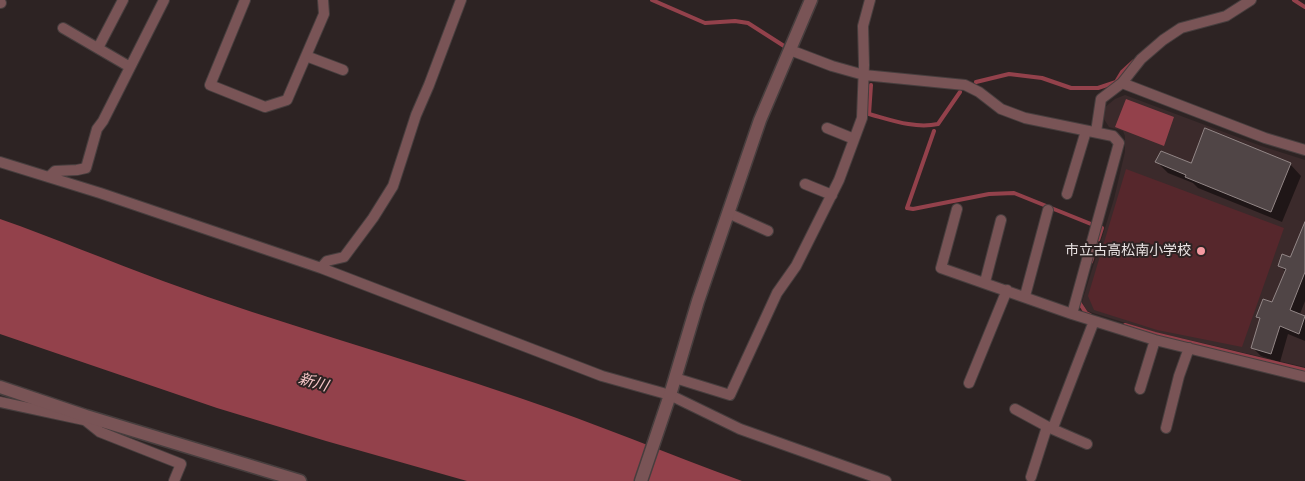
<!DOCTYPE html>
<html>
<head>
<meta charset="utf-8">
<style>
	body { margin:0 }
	canvas { display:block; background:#2d2323 }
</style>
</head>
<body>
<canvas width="1305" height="481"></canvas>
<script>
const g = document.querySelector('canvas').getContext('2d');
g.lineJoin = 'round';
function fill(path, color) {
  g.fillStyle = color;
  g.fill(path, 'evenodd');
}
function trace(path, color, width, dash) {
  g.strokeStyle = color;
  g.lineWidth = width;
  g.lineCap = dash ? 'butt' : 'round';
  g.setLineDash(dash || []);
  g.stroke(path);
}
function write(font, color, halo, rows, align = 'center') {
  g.font = font + ' Signika,"Noto Sans JP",sans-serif';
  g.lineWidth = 4;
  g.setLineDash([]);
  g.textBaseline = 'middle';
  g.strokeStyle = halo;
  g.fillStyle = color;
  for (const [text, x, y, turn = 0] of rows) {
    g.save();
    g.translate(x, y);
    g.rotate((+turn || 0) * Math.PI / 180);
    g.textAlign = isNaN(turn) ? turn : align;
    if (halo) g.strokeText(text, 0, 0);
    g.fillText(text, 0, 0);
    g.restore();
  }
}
fill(new Path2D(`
	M 1125,95 L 1261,146 L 1305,160 L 1305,367 L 1155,332 L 1087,311 L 1082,302 L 1114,199 L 1125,152 L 1125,136 L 1123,131 L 1109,127 L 1102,116 L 1104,108 L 1115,99 Z`), '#3b2a2b');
fill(new Path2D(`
	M 1126,169 L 1284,228 L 1242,347 L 1157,330 L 1094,310 L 1088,296 Z`), '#56272c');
fill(new Path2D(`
	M 1126,99 L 1174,117 L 1164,146 L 1115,127 Z
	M 0,219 C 55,238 108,261 163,281 C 280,324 401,357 520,398 C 595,423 668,454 742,481 L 467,481 L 326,441 L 217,408 L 0,334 Z`), '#93414b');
fill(new Path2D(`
	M 1157,162 L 1192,165 L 1290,164 L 1301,176 L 1282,222 L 1198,188 L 1193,183 L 1168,173 Z
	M 1305,224 L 1305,301 L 1300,314 L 1305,317 L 1305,341 L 1288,334 L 1280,362 L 1261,356 L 1252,347 L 1261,320 L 1257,316 L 1273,304 L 1286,272 L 1279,265 L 1291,259 Z`), '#0007');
trace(new Path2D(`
	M 652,0 L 705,23 L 735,21 L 748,23 L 784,46
	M 1294,0 L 1305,7
	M 976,82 L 1009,74 L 1042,78 L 1071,88 L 1098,88 L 1116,82 L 1122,72 L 1134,61
	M 871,85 L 869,114 C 891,120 915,129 938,124 L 960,92
	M 934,131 L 907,208 L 913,209 L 989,194 L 1014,193 L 1091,224
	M 1091,262 L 1102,228
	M 1079,299 L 1079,302 L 1086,313 L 1090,315
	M 1125,325 L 1155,334 L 1305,370`), '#93414b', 4);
const building = new Path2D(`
	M 1205,128 L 1291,163 L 1271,212 L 1185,177 L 1186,175 L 1155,162 L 1161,151 L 1191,163 Z
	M 1305,222 L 1305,272 L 1290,310 L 1305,316 L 1299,334 L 1280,326 L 1271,354 L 1251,348 L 1260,318 L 1256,317 L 1263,299 L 1272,302 L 1286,269 L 1278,266 L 1282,254 L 1290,257 Z`);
fill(building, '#504546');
trace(building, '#928686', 1);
const minor = new Path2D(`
	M 245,0 L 210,85 L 265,107 L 287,100 L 324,14 L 323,0
	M 0,3 L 1,3
	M 63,28 L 130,67
	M 98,48 L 123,0
	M 790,50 L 832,66 L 864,75 L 965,85 L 979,92 L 1001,109 L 1025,118 L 1113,136 L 1119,143 L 1072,314 L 1155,340 L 1305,377
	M 306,56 L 343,70
	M 1122,83 L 1141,59 L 1163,40 L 1181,28 L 1226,16 L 1251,0
	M 827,128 L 854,139
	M 1096,132 L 1101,99 L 1122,83 L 1265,138 L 1305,150
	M 0,162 L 100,193 L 321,268 L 602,376 L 670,395 L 740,429 L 886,481
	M 49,177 L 55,171 L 77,170 L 86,168 L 97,129 L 103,121 L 164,0
	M 805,184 L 832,195
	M 1067,194 L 1086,131
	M 957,209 L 941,268 L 1072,314
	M 728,213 L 768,231
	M 321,268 L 327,261 L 344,257 L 373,218 L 393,186 L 416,115 L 429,85 L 461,0
	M 985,282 L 1001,220
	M 1025,296 L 1048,210
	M 675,378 L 730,395 L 777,293 L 796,266 L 839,180 L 862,118 L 864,65 L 863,26 L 870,0
	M 969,383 L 1007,290
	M 1140,389 L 1155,340
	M 0,402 L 84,420
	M 1015,409 L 1050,428 L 1087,444
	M 86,416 L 85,420 L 100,432 L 181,464 L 174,481
	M 1166,428 L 1179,376 L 1189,348
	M 1031,477 L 1046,430 L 1054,425 L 1094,321`);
const tertiary = new Path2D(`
	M 0,387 L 86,416 L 300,481
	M 641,481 L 670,395 L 698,301 L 760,120 L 811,0`);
trace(minor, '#473e3e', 12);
trace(tertiary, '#473e3e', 15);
trace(minor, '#795456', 10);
trace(tertiary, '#795456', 12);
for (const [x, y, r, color] of [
	[1201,251,5,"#f49aa1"]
]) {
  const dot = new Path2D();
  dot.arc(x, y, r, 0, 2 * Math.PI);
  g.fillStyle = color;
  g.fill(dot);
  trace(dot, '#2d2323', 2);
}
write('14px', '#eae3e3', '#2d2323', [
	["市立古高松南小学校",1191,251]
], 'right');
write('italic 15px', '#f8c7c9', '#2d2323', [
	["新川",313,383,16]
]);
</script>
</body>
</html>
